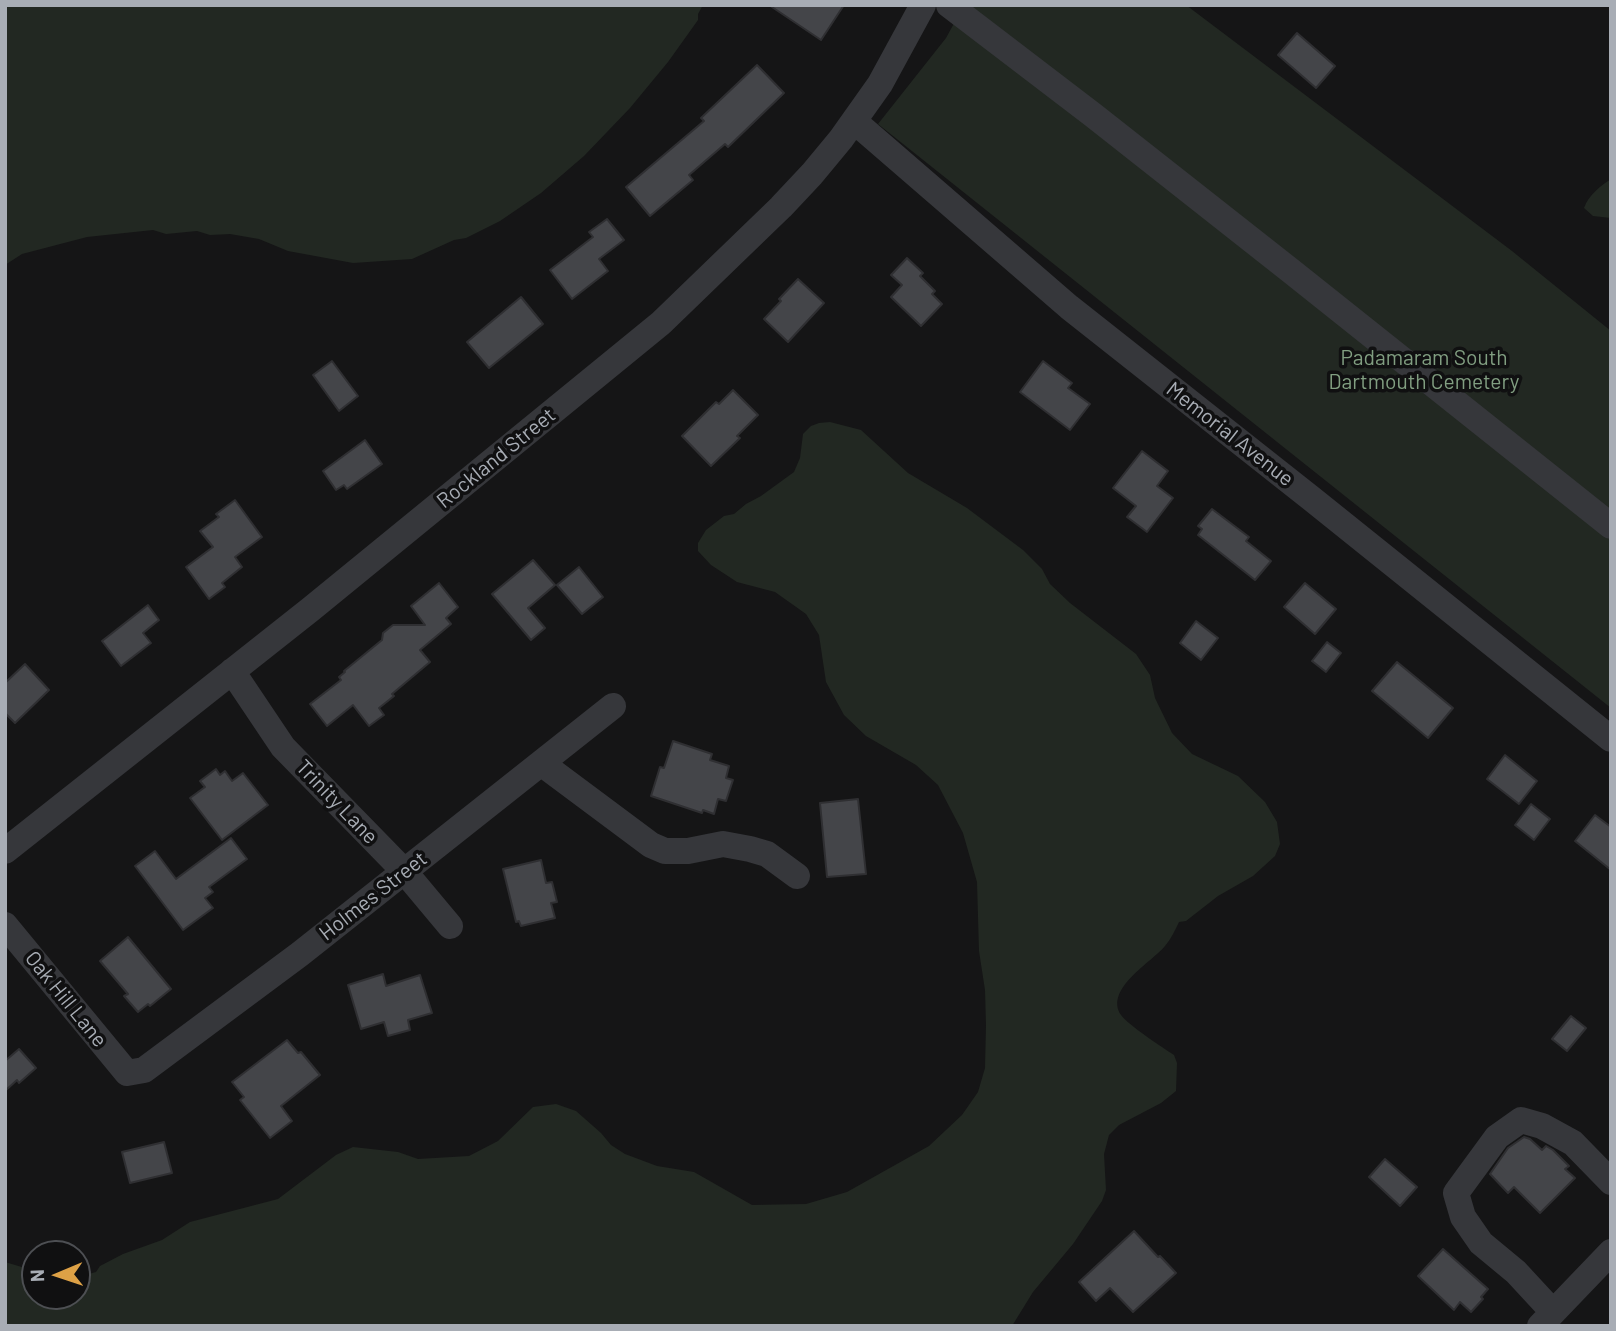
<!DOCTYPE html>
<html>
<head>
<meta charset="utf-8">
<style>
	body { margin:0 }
	#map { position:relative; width:1616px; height:1331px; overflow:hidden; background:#151516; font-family:Barlow,sans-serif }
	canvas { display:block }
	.frame { position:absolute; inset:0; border:7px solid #a8adb5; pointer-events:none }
	.north { position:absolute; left:21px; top:1240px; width:70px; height:70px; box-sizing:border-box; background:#101011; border:2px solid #4d4f53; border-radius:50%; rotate:268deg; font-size:19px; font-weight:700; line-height:28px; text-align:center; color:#a8adb5 }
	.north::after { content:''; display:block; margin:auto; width:24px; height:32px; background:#dda146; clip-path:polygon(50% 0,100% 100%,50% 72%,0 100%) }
</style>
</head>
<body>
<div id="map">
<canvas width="1616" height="1331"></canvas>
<div class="frame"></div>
<div class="north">N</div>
</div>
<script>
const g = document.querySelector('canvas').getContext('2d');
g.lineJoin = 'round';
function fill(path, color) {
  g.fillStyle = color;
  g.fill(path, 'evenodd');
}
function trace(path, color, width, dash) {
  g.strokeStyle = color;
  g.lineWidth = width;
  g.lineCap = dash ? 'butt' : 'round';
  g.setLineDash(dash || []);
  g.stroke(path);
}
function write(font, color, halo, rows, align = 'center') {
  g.font = font + ' Barlow,sans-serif';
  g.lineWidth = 7;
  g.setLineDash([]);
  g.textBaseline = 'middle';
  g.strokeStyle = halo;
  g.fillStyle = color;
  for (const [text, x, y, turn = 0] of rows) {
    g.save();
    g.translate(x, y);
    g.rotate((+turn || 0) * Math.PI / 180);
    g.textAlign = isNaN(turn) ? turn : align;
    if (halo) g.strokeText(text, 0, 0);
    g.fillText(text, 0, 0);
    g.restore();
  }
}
fill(new Path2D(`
	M 5,5 L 703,5 L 698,14 L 698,20 L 668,62 L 630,108 L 584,156 L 541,193 L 500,221 L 466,238 L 454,240 L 412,259 L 353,263 L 288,251 L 259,239 L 230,234 L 210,235 L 197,231 L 166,234 L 153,230 L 87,237 L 22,254 L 5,265 Z
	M 964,5 L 1186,5 L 1512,251 L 1611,331 L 1611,708 L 878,124 L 946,38 Z
	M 1611,179 L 1611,218 L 1593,216 L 1584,208 C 1589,195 1599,187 1611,179 Z
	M 830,422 L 861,430 L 908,473 L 967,508 L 1023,550 L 1042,569 L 1050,584 L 1070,603 L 1136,654 L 1150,675 L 1155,698 L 1172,733 L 1192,754 L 1238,776 L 1265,802 L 1277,822 L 1280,844 L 1275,856 L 1253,876 L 1218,896 L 1186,921 L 1179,922 C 1175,930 1171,939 1165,946 C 1152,962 1104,989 1121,1015 C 1128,1025 1162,1047 1174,1055 L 1177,1063 L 1176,1091 L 1161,1103 L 1119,1125 L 1109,1135 L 1104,1154 L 1106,1190 L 1102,1201 L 1073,1244 L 1033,1292 L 1012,1326 L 5,1326 L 5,1262 L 35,1271 L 35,1296 L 77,1296 L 77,1277 L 96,1272 L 100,1266 L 123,1254 L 162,1240 L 190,1222 L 278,1199 L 336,1155 L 353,1147 L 398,1152 L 418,1159 L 469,1156 L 498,1141 L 533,1107 L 556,1104 L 576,1111 L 601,1133 L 611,1145 L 625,1154 L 657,1166 L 694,1172 L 752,1205 L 806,1204 L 847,1192 L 929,1146 L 962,1115 L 978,1092 L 985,1068 L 986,1025 L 985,990 L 979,951 L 977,882 L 963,833 L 938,785 L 916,765 L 866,736 L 844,715 L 826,682 L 819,635 L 806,614 L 775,592 L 737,582 L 711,565 L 698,551 L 698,543 L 706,530 L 724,516 L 734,514 L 746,504 L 761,496 L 794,472 L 800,458 L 803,434 L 811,426 L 819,423 Z`), '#222822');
const building = new Path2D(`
	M 769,5 L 844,5 L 821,40 Z
	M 1297,33 L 1335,66 L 1316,88 L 1278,55 Z
	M 757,65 L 784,93 L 728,147 L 725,144 L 689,175 L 693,180 L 650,216 L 626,187 L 704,121 L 701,118 Z
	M 607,219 L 624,240 L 599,259 L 608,271 L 572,299 L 550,270 L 593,237 L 589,232 Z
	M 907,258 L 923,273 L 920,276 L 935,291 L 932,294 L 942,304 L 921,326 L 891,297 L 902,285 L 891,275 Z
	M 798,279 L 824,303 L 788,342 L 764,319 L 781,301 L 779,299 Z
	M 521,297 L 543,324 L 489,368 L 467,342 Z
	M 332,361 L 358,396 L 339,411 L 313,375 Z
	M 1043,361 L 1072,383 L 1068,388 L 1090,404 L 1070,430 L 1020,392 Z
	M 733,390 L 758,415 L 737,436 L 740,438 L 711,466 L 682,436 L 716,402 L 719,404 Z
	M 365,440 L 382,464 L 347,489 L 344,485 L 336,490 L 323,471 Z
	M 1142,451 L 1168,471 L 1157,486 L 1173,498 L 1147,532 L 1127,517 L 1136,506 L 1113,488 Z
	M 235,500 L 262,537 L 235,557 L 242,567 L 222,583 L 225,587 L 209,599 L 186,567 L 213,547 L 200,531 L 219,517 L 216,514 Z
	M 1212,509 L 1249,537 L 1246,541 L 1271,561 L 1255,580 L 1198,535 L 1202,529 L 1198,526 Z
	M 533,560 L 555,585 L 528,608 L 545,628 L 531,640 L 492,594 Z
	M 579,567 L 603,597 L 582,614 L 557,585 Z
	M 439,583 L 458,607 L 446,618 L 451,624 L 420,650 L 430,662 L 392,694 L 394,696 L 379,708 L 384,715 L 369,726 L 353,705 L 327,726 L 310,704 L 341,680 L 339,677 L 345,672 L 344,671 L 382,640 L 383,633 L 393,625 L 425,625 L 411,606 Z
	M 1305,583 L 1336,609 L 1315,634 L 1284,607 Z
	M 148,605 L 159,620 L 143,633 L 151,643 L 121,666 L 102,641 Z
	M 1196,621 L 1218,638 L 1201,660 L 1180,643 Z
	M 1327,642 L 1341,653 L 1326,672 L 1312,661 Z
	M 1397,662 L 1453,708 L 1428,738 L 1372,691 Z
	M 25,664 L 49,690 L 15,723 L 5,713 L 5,683 Z
	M 673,741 L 712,754 L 710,760 L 729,766 L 726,778 L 733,780 L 726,801 L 718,799 L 714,814 L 703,810 L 702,813 L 651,796 L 660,767 L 664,768 Z
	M 1505,755 L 1537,781 L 1519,804 L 1487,779 Z
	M 216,769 L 220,775 L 225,771 L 232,781 L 243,773 L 268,805 L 222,840 L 190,798 L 205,787 L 200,781 Z
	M 858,799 L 866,874 L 827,877 L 820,803 Z
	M 1531,804 L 1550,819 L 1534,840 L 1515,825 Z
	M 1595,815 L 1611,827 L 1611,870 L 1575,841 Z
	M 231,838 L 247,859 L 209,887 L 213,892 L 205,898 L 213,908 L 183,930 L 135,866 L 155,851 L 176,879 Z
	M 541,860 L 546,883 L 552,882 L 557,902 L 551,903 L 555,918 L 521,926 L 519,921 L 516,922 L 503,869 Z
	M 128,937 L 171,989 L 150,1006 L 148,1004 L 138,1012 L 124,996 L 128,994 L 100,961 Z
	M 383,974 L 386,986 L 420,975 L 432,1013 L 408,1020 L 410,1030 L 388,1036 L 384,1022 L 361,1029 L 348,985 Z
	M 1571,1016 L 1586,1028 L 1567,1051 L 1552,1039 Z
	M 287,1040 L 298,1053 L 301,1052 L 320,1075 L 281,1106 L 292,1121 L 270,1138 L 240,1100 L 244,1097 L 232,1082 Z
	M 19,1049 L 36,1068 L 19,1083 L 17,1080 L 5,1091 L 5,1061 Z
	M 1524,1137 L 1530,1139 L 1542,1150 L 1546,1146 L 1553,1150 L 1569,1166 L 1565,1169 L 1575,1178 L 1540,1213 L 1514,1187 L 1508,1193 L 1490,1174 L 1508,1148 Z
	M 164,1142 L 172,1173 L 130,1183 L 122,1152 Z
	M 1385,1159 L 1417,1187 L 1400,1206 L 1369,1177 Z
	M 1134,1231 L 1158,1257 L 1160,1256 L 1176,1273 L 1133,1312 L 1110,1288 L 1096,1301 L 1079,1282 Z
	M 1443,1249 L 1488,1289 L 1481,1297 L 1483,1299 L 1471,1312 L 1460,1302 L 1454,1310 L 1418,1276 Z`);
fill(building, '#444549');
trace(building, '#2f2f32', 2);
trace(new Path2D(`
	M 949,5 L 1093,115 L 1291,271 L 1611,526
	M 854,121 L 1069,307 L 1312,499 L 1611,739
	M 232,671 L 283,747 L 404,871 L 450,926
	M 541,763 L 651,845 L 665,851 L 688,851 L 723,844 L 750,849 L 767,854 L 797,876
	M 5,851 L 311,609 L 661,323 L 781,207 L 812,174 L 841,139 L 880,84 L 923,5
	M 5,925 L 127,1073 L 144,1070 L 300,954 L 613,706
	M 1553,1312 L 1516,1272 L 1481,1243 L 1463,1217 L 1456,1193 L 1497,1137 L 1521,1120 L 1542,1126 L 1573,1143 L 1611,1182
	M 1540,1326 L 1611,1252`), '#36373b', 26);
write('21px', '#819e81', '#101011', [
	["Padamaram South",1424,358],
	["Dartmouth Cemetery",1424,382]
]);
write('21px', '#a8adb5', '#101011', [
	["Memorial Avenue",1230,434,38],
	["Rockland Street",496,458,-39],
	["Trinity Lane",337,802,46],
	["Holmes Street",373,896,-38],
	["Oak Hill Lane",66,999,51]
]);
</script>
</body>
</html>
